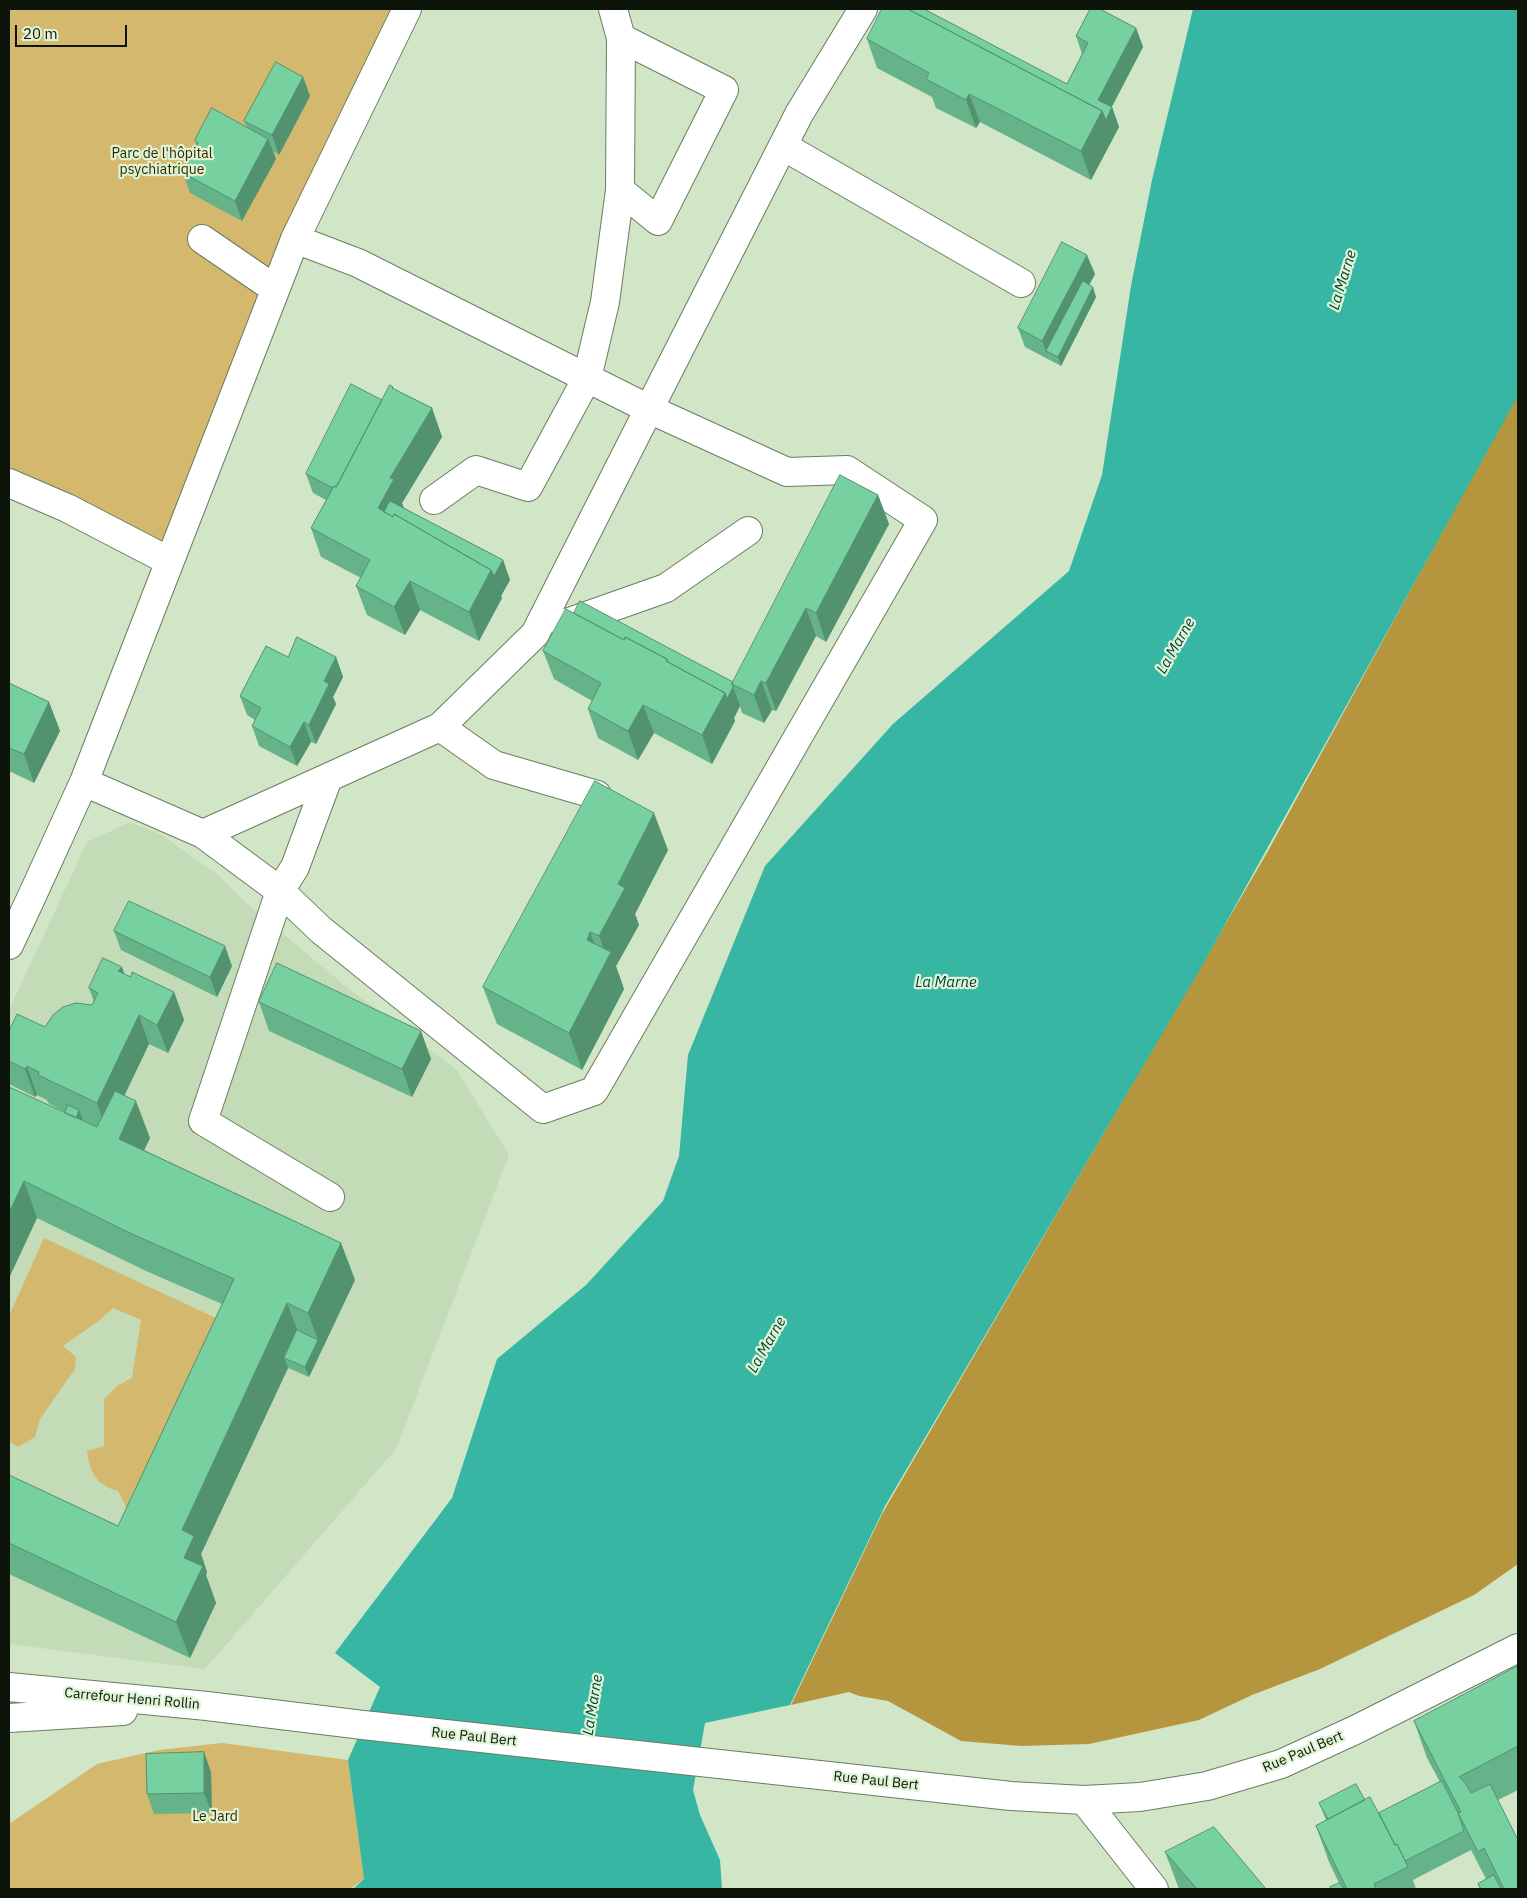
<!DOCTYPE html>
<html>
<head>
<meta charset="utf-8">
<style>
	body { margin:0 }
	#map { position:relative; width:1527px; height:1898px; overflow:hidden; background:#d1e6c7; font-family:"IBM Plex Sans",sans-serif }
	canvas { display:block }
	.frame { position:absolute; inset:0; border:10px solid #0d1409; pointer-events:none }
	.scale { position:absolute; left:15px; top:25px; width:112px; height:22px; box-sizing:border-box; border:2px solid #0d1409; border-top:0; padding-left:6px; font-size:15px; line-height:18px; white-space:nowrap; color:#0d1409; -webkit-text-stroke:4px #def4d4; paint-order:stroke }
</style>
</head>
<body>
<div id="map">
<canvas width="1527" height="1898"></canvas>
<div class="frame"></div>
<div class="scale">20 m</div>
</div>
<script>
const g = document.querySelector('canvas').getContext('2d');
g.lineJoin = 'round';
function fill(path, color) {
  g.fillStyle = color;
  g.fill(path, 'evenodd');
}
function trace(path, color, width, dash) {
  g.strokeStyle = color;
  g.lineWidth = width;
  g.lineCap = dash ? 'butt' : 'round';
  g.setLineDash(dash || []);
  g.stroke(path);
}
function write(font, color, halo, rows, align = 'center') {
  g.font = font + ' "IBM Plex Sans",sans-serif';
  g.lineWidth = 4.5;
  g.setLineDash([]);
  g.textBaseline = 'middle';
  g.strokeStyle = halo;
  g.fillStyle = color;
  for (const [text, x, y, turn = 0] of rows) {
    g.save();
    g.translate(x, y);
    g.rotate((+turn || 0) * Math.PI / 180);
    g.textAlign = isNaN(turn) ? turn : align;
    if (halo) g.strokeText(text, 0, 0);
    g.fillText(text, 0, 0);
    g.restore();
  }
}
fill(new Path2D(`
	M 130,822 L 160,834 L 217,874 L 244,901 L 343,984 L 457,1070 L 509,1155 L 396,1449 L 205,1669 L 9,1644 L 9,1010 L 87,842 Z`), '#c3dcb7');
fill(new Path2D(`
	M 9,9 L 407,9 L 169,561 L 9,484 Z
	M 44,1238 L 229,1324 L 139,1516 L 126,1507 L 118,1491 C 96,1485 90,1473 87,1451 L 104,1446 L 104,1399 L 117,1386 L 132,1378 L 141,1320 L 113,1308 L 100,1320 L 63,1346 L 76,1357 L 75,1369 L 40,1419 L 35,1437 L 18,1447 L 9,1442 L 9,1316 Z
	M 222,1743 L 348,1760 L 364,1879 L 350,1889 L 9,1889 L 9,1824 L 97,1764 L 159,1750 Z`), '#d4b86d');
fill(new Path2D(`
	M 1518,393 L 1518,1564 L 1474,1595 L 1320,1669 L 1252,1695 L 1199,1720 L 1089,1744 L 1021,1746 L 961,1741 L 888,1701 L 859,1696 L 849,1692 L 791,1705 L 882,1514 L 1268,851 Z`), '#b5963e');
fill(new Path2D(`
	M 1193,9 L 1518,9 L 1518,396 L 1202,966 L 885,1506 L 790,1705 L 705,1723 L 693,1790 L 700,1815 L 720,1860 L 722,1889 L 353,1889 L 364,1879 L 348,1760 L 380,1687 L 335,1653 L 452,1498 L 497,1359 L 586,1285 L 663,1201 L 679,1156 L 688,1055 L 765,866 L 893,724 L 1069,571 L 1102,475 L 1131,286 L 1152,180 Z`), '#36b6a3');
const minor = new Path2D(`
	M 783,146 L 1021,283
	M 620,190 L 658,221 L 724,90 L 621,38
	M 202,239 L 275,289
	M 295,239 L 358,263 L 587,378 L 528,487 L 476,470 L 434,500
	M 9,483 L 67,508 L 169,561
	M 564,624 L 666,588 L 748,531
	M 440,727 L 494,765 L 597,795
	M 328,778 L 295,867 L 280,891 L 203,1121 L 330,1197
	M 84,782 L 203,834 L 440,727 L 535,634 L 649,409 L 587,378 L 605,302 L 620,190 L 621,38 L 613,9
	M 203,834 L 280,891 L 321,930 L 543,1109 L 594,1091 L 923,520 L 847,470 L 787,472 L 649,409 L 799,114 L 863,9
	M 9,945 C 35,891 59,836 84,782 L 295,239 L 407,9
	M 1084,1800 L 1154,1889`);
const major = new Path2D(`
	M 9,1687 L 207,1706 L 363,1725 L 1011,1796 L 1084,1800 L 1140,1797 L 1207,1786 L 1281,1764 L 1355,1730 L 1518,1648
	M 9,1718 L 123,1711`);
trace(minor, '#6a7d60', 30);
trace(major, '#6a7d60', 30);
trace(minor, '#fff', 28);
trace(major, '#fff', 28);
fill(new Path2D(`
	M 1136,28 L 1143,47 L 1112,107 L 1119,127 L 1091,180 L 980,122 L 976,128 L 936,108 L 932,97 L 877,68 L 867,39 L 1067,84 L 1082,54 L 1076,36 Z
	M 303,77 L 310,96 L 279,155 L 273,151 L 276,159 L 242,221 L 190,193 L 183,173 L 197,146 L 195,140 L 247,127 L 244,121 Z
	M 1095,274 L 1089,285 L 1096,297 L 1061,366 L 1025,347 L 1018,328 Z
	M 393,387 L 394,389 L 432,408 L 442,437 L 402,503 L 404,508 L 503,560 L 510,580 L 501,596 L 502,598 L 479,641 L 420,610 L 405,635 L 367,615 L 356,586 L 361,578 L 321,557 L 311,528 L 326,500 L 313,493 L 306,474 L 382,400 Z
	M 878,495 L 889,524 L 826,642 L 816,636 L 776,711 L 772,710 L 764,723 L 742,713 L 740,706 L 734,718 L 735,721 L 712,764 L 654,733 L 638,760 L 598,738 L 588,709 L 592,701 L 554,679 L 543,651 L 574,613 L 733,682 Z
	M 288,657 L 336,657 L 343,677 L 333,697 L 336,704 L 316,744 L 311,742 L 297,766 L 259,746 L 252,726 L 255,720 L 247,715 L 240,696 Z
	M 9,683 L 49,702 L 60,731 L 34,783 L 9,771 Z
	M 668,850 L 635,914 L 639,925 L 616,966 L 624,989 L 582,1070 L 497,1024 L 483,987 Z
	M 114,931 L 232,966 L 217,997 L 121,950 Z
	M 124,974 L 131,977 L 174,992 L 184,1020 L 168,1053 L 149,1044 L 124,1096 L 150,1138 L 144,1150 L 341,1243 L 355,1280 L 309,1377 L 288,1368 L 201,1554 L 207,1572 L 206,1575 L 216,1603 L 190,1658 L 9,1574 L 9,1475 L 118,1526 L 222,1304 L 146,1271 L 37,1218 L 9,1278 L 9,1087 L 65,1113 L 65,1112 L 48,1103 L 47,1100 L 37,1095 L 35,1097 L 9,1084 L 9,1031 L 45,1027 L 92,1005 L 94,1002 L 89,988 ZM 83,1120 L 97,1127 L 82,1121 Z
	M 259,1002 L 431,1059 L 412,1097 L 269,1031 Z
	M 1518,1666 L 1518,1790 L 1498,1800 L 1518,1889 L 1480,1889 L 1478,1884 L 1486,1879 L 1471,1850 L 1413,1880 L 1416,1889 L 1331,1889 L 1339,1883 L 1329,1862 L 1316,1826 L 1326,1820 L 1319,1803 L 1365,1800 L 1379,1813 L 1440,1782 L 1427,1758 L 1414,1721 Z
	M 211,1772 L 212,1813 L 154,1814 L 147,1794 Z
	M 1165,1852 L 1266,1889 L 1179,1889 Z`), '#66b389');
fill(new Path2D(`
	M 1136,28 L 1143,47 L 1105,119 L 1112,107 L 1119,127 L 1091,180 L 1081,151 L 1098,100 Z
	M 303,77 L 310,96 L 279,155 L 272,135 Z
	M 969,94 L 980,122 L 976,128 L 966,100 Z
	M 268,139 L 276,159 L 242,221 L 235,201 Z
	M 1087,255 L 1095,274 L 1053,354 L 1046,351 L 1042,341 Z
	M 1093,287 L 1096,297 L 1061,366 L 1058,357 Z
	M 432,408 L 442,437 L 402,503 L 404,508 L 395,525 L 378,508 L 390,478 Z
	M 878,495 L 889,524 L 826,642 L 816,613 Z
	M 503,560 L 510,580 L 501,596 L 502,598 L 479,641 L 469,612 L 491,570 Z
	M 410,581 L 420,610 L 405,635 L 394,607 Z
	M 806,608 L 816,636 L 776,711 L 766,683 Z
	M 336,657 L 343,677 L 333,697 L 336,704 L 316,744 L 309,725 L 324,681 Z
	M 761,681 L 772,710 L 764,723 L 754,695 Z
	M 733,687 L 740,706 L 734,718 L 735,721 L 712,764 L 702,735 L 725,693 Z
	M 49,702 L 60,731 L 34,783 L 24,754 Z
	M 643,705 L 654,733 L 638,760 L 628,731 Z
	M 304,722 L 311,742 L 297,766 L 290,747 Z
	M 654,813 L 668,850 L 635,914 L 639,925 L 616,966 L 624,989 L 582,1070 L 569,1033 L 587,940 L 590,932 L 603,967 L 607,959 L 599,936 L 618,884 Z
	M 225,946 L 232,966 L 217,997 L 210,977 Z
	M 122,967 L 132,995 L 118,971 Z
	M 174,992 L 184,1020 L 168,1053 L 157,1025 Z
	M 139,1015 L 149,1044 L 107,1132 L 97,1103 Z
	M 421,1031 L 431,1059 L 412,1097 L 402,1069 Z
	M 27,1066 L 37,1095 L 35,1097 L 25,1069 Z
	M 136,1101 L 150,1138 L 132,1175 L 119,1139 Z
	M 79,1110 L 83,1120 L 71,1146 L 67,1136 Z
	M 24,1181 L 37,1218 L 9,1278 L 9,1213 Z
	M 341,1243 L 355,1280 L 309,1377 L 305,1367 L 318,1340 L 308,1313 Z
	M 287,1303 L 301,1339 L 284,1358 L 288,1368 L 201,1554 L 207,1572 L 206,1575 L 216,1603 L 190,1658 L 176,1622 L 184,1558 L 182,1530 Z
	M 204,1752 L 211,1772 L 212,1813 L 204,1793 Z`), '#53926f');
const building = new Path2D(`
	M 882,9 L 908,9 L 1102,111 L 1081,151 L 969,94 L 966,100 L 926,79 L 929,73 L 867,39 Z
	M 908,9 L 924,9 L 1067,84 L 1088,43 L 1076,36 L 1090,9 L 1100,9 L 1136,28 L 1098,100 L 1112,107 L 1106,120 L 1102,111 Z
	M 276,62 L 303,77 L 272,135 L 244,121 Z
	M 212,108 L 268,139 L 235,201 L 183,173 L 198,143 L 195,140 Z
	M 1062,242 L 1087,255 L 1042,341 L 1018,328 Z
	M 1083,281 L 1093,287 L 1058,357 L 1046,351 Z
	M 351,384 L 382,400 L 336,487 L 334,486 L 333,488 L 306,474 Z
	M 390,385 L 393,387 L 392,388 L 432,408 L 390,478 L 394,479 L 378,508 L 393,517 L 394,514 L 491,570 L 469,612 L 410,581 L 394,607 L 356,586 L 370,560 L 311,528 L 334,486 L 336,487 Z
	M 840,475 L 878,495 L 816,613 L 806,608 L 766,683 L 761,681 L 754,695 L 732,684 Z
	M 390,501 L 503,560 L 494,576 L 491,570 L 394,514 L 393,517 L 384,512 Z
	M 580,601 L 733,682 L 732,684 L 733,687 L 727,699 L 725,693 L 668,662 L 667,659 L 625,637 L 624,640 L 574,613 Z
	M 566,609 L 624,640 L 625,637 L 667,659 L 666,661 L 725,693 L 702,735 L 643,705 L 628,731 L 588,709 L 601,683 L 543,651 Z
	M 297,637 L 336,657 L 324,681 L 329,684 L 309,725 L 304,722 L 290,747 L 252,726 L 261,708 L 240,696 L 266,646 L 288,657 Z
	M 9,683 L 49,702 L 24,754 L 9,748 Z
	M 595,781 L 654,813 L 618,884 L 625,888 L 599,936 L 590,932 L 587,940 L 611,952 L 569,1033 L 483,987 Z
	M 129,901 L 225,946 L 210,977 L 114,931 Z
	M 103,958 L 122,967 L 118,971 L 131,977 L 132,972 L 174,992 L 157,1025 L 139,1015 L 97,1103 L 38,1075 L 39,1072 L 27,1066 L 25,1069 L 9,1061 L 9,1031 L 17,1014 L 45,1027 L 53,1015 L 63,1007 L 76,1003 L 92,1005 L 98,993 L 89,988 Z
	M 277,963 L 421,1031 L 402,1069 L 259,1002 Z
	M 9,1087 L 97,1127 L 115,1091 L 136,1101 L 119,1139 L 341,1243 L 308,1313 L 287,1303 L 182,1530 L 194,1536 L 184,1558 L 203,1566 L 176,1622 L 9,1543 L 9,1475 L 118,1526 L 234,1279 L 132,1234 L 24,1181 L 9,1213 Z
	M 68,1105 L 79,1110 L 76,1118 L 65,1113 Z
	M 297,1330 L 318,1340 L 305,1367 L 284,1358 Z
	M 1518,1666 L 1518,1746 L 1459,1777 L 1466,1784 L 1471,1793 L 1490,1784 L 1518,1840 L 1518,1889 L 1504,1889 L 1484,1848 L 1478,1852 L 1458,1813 L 1461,1812 L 1414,1721 Z
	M 204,1752 L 204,1793 L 147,1794 L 146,1754 Z
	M 1442,1781 L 1458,1813 L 1464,1831 L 1405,1861 L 1397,1844 L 1395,1845 L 1379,1813 Z
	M 1356,1784 L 1365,1800 L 1328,1819 L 1319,1803 Z
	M 1370,1797 L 1395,1845 L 1397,1844 L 1408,1867 L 1374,1884 L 1376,1889 L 1347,1889 L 1316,1826 Z
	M 1214,1827 L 1266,1889 L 1197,1889 L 1165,1852 Z
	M 1494,1875 L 1501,1889 L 1481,1889 L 1478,1884 Z
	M 1340,1883 L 1344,1889 L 1331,1889 L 1330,1887 Z`);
fill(building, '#77d09f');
trace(building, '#53926f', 1);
write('14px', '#342700', '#def4d4', [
	["Parc de l'hôpital",162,154],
	["psychiatrique",162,170],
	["Le Jard",215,1817]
]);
write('14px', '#0d1409', '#def4d4', [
	["Carrefour Henri Rollin",132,1699,5],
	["Rue Paul Bert",474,1737,6],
	["Rue Paul Bert",1303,1752,-23],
	["Rue Paul Bert",876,1781,6]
]);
write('italic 15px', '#003b34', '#def4d4', [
	["La Marne",1343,280,-73],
	["La Marne",1176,646,-60],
	["La Marne",946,983],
	["La Marne",767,1345,-60],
	["La Marne",593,1705,-81]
]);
</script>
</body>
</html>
